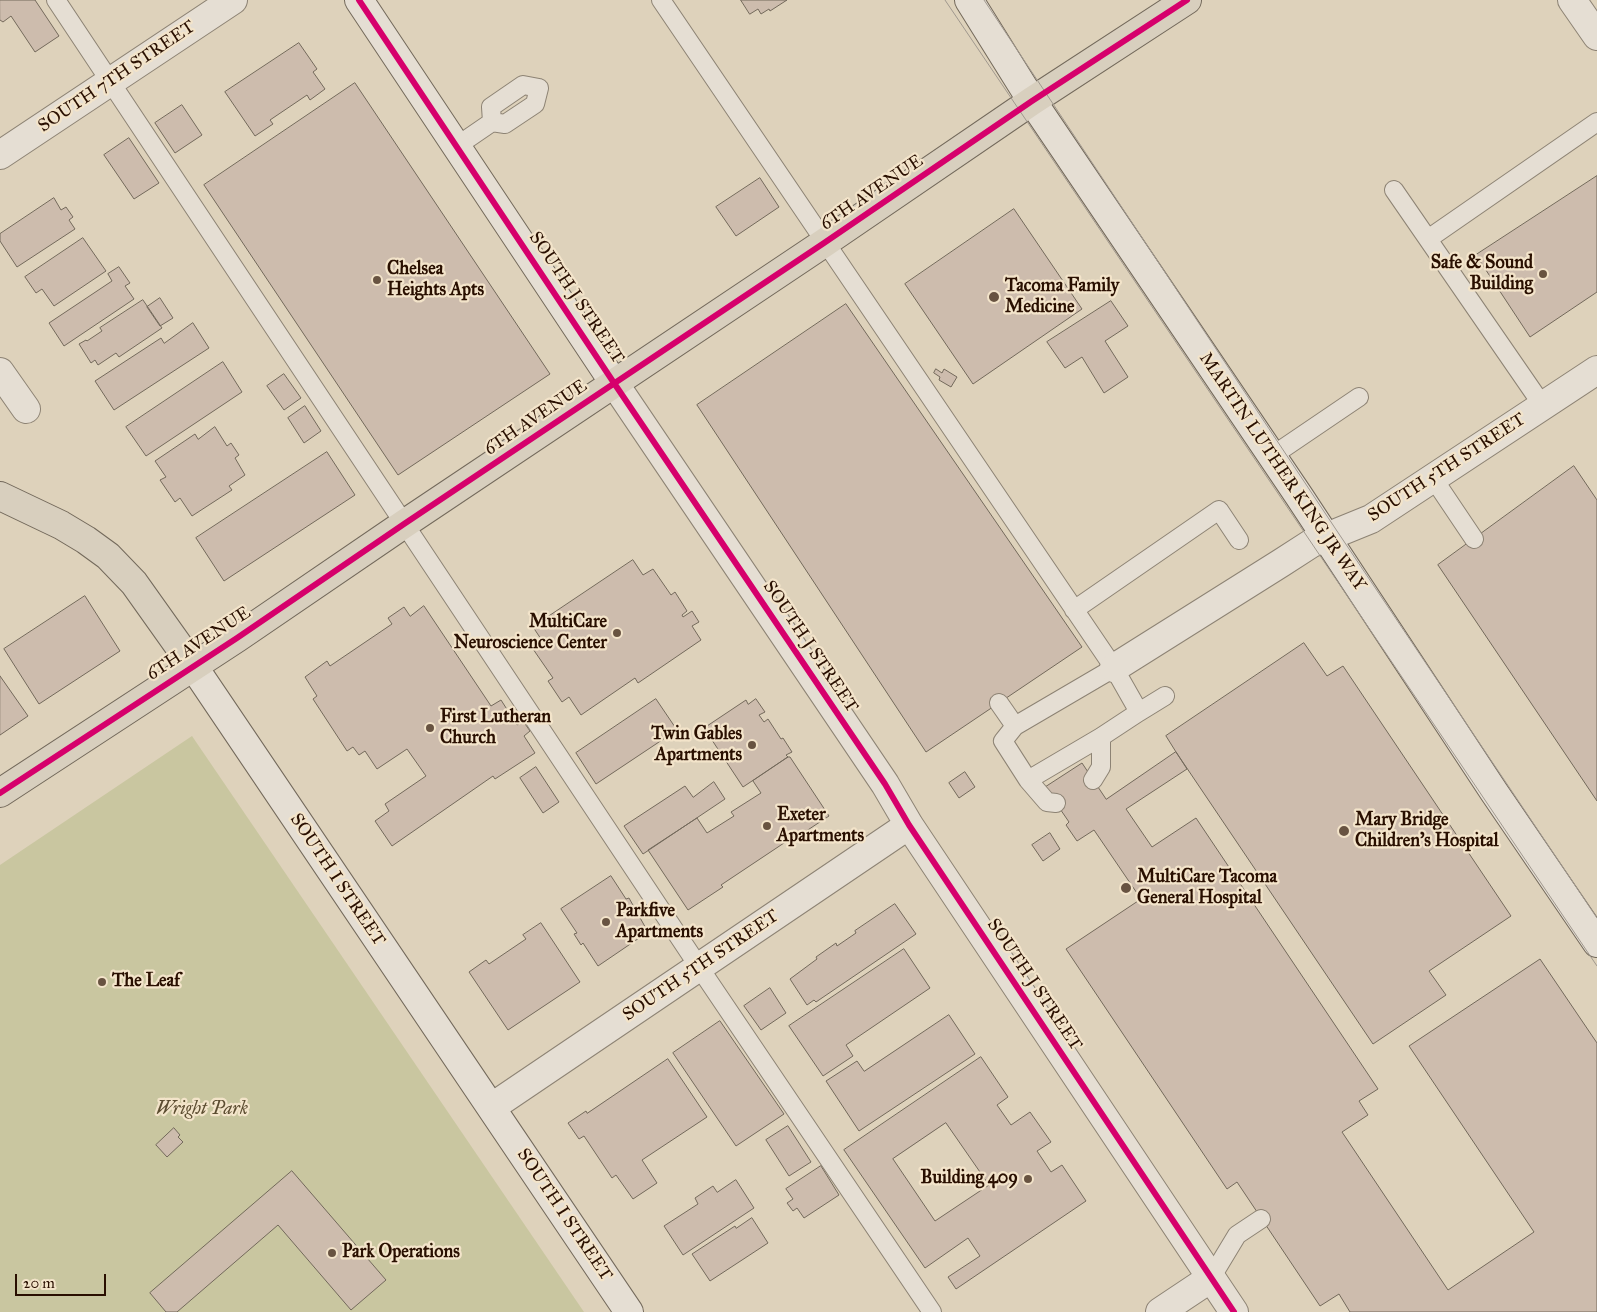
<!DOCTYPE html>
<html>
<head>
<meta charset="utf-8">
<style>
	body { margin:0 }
	#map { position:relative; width:1597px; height:1312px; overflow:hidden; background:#ded2bb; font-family:"IM FELL Great Primer",serif }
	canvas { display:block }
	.scale { position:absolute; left:15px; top:1274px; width:91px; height:22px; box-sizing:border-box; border:2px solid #290f00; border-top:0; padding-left:6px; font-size:15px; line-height:18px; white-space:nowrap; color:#290f00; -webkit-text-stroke:4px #f3e4ca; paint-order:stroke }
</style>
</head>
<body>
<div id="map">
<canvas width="1597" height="1312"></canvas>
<div class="scale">20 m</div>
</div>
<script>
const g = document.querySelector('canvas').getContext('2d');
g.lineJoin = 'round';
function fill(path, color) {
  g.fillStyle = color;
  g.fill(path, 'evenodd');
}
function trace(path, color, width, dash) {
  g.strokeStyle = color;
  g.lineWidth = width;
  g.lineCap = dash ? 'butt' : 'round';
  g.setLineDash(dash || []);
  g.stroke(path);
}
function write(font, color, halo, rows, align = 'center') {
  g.font = font + ' "IM FELL Great Primer",serif';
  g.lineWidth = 4.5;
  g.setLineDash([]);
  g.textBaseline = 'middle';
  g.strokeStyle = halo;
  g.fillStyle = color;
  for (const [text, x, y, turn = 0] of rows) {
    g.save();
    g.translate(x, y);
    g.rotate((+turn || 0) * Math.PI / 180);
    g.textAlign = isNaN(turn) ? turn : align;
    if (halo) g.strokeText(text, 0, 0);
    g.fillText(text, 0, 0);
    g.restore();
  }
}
fill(new Path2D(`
	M 192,736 L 584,1312 L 0,1312 L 0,865 Z`), '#c9c6a0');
const building = new Path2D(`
	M 0,0 L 35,0 L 59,36 L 35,52 L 11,16 L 3,22 L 0,20 Z
	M 741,0 L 787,0 L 770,11 L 769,9 L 761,14 L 758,9 L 750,14 Z
	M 299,43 L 317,69 L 313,72 L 325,89 L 310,100 L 307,95 L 270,120 L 273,124 L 255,136 L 225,92 Z
	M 355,83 L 550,374 L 398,475 L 204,185 Z
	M 182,105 L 202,135 L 175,153 L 155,123 Z
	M 129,138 L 159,183 L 134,199 L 104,155 Z
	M 1597,176 L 1597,292 L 1530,337 L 1476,255 Z
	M 760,178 L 779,207 L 736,236 L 716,207 Z
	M 54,198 L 61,210 L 66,207 L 73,217 L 69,220 L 75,229 L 17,267 L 0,241 L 0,234 Z
	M 1014,209 L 1082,309 L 973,384 L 905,284 Z
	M 83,238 L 106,271 L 54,306 L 42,289 L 36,293 L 25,277 Z
	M 119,267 L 130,283 L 125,286 L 134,299 L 64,346 L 49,323 L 112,281 L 108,274 Z
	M 160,298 L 173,318 L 160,326 L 147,307 Z
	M 143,300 L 162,328 L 119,357 L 116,353 L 98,365 L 95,360 L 91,363 L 79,344 L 86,340 L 87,341 L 102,331 L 100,328 Z
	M 1111,301 L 1128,326 L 1105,341 L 1128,377 L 1104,393 L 1082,357 L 1065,368 L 1047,342 Z
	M 846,304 L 1082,647 L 926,752 L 697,405 Z
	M 193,323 L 209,348 L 114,410 L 95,381 L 161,338 L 164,343 Z
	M 223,362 L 242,392 L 146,456 L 126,427 Z
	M 936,369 L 942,373 L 944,369 L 957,377 L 951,387 L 939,380 L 940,377 L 934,373 Z
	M 284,374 L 301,398 L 284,410 L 267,386 Z
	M 305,406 L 321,431 L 304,443 L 288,418 Z
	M 215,427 L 227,446 L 231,443 L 239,455 L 235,458 L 245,475 L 229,486 L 232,490 L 192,516 L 180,498 L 175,502 L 160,480 L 166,477 L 155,461 L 195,434 L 198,439 Z
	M 327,452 L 355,495 L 224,581 L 196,538 Z
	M 1574,466 L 1597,500 L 1597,801 L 1438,565 Z
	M 633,560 L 643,575 L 653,569 L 671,595 L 675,592 L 687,611 L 682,615 L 683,617 L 692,611 L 699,622 L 692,626 L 701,640 L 638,683 L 635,678 L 581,715 L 569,697 L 562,702 L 548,681 L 553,678 L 533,649 L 543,642 L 533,627 Z
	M 85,596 L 120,651 L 39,704 L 4,649 Z
	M 424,606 L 491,706 L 501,700 L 517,725 L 523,721 L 530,731 L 524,736 L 535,753 L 495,779 L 493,776 L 392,846 L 375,821 L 389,811 L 385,804 L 426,776 L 407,749 L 377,769 L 365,751 L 359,755 L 353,747 L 347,751 L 313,699 L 317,696 L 305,677 L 327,661 L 330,666 L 392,624 L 388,618 L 404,607 L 410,616 Z
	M 1304,643 L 1327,676 L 1343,666 L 1511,916 L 1429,971 L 1446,995 L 1373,1044 L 1176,752 L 1166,736 Z
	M 0,676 L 28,716 L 0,735 Z
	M 656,699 L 677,730 L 596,784 L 576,753 Z
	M 756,699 L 765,712 L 759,715 L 764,722 L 768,719 L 781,739 L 783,738 L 792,752 L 786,755 L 788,757 L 743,787 L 704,728 L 746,700 L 748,704 Z
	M 1176,752 L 1187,769 L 1126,809 L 1152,847 L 1196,818 L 1378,1089 L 1359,1101 L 1368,1115 L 1342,1132 L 1448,1290 L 1534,1232 L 1409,1046 L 1540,959 L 1597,1043 L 1597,1312 L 1350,1312 L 1339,1294 L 1320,1306 L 1237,1182 L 1227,1189 L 1066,949 L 1141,899 L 1094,830 L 1077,841 L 1066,825 L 1069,822 L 1045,787 L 1082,763 L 1106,799 Z
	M 788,757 L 790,757 L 829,816 L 794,839 L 793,837 L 721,885 L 723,887 L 688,910 L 648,850 L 697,818 L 707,833 L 734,816 L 731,812 L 761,793 L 753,781 Z
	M 536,767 L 559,802 L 543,813 L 520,778 Z
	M 965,772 L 975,787 L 959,798 L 949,783 Z
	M 714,782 L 725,799 L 643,854 L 624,826 L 685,786 L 693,797 Z
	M 1050,833 L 1060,849 L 1043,861 L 1032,845 Z
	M 611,876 L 626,899 L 629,898 L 648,932 L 598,966 L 583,943 L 581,945 L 574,934 L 577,933 L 561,909 Z
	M 895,904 L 916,934 L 816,1002 L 814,1000 L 807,1005 L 790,979 L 817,959 L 816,957 L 836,943 L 837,946 L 856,933 L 855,931 Z
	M 541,923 L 580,982 L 508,1030 L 469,972 L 486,960 L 489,964 L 526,939 L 523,935 Z
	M 904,949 L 930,988 L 846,1045 L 853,1056 L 823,1076 L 789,1026 Z
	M 770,988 L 786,1013 L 761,1030 L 744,1006 Z
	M 949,1015 L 975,1054 L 859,1131 L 826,1081 L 857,1061 L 864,1071 Z
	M 720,1021 L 784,1114 L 736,1146 L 673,1053 Z
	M 981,1057 L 1008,1097 L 997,1105 L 1011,1125 L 1030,1112 L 1051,1142 L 1037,1151 L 1051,1172 L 1062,1165 L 1086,1201 L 956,1289 L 948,1277 L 980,1256 L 968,1238 L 925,1268 L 844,1150 ZM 946,1123 L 989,1185 L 935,1221 L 893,1159 Z
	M 668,1059 L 707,1117 L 642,1160 L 657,1183 L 633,1199 L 616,1175 L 612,1178 L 584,1136 L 579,1139 L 568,1123 L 586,1111 L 587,1113 Z
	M 788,1126 L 811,1162 L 789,1176 L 766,1140 Z
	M 174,1128 L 180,1135 L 178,1137 L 183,1142 L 167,1157 L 156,1145 Z
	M 821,1166 L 839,1195 L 804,1218 L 797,1208 L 793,1211 L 787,1203 L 793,1199 L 786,1189 Z
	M 292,1171 L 386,1280 L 351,1310 L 278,1225 L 177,1312 L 166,1312 L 150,1293 Z
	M 736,1180 L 754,1208 L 683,1255 L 664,1226 L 698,1204 L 695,1198 L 713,1186 L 717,1192 Z
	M 752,1218 L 768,1243 L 710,1281 L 692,1254 L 735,1226 L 736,1228 Z`);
fill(building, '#cdbcad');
trace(building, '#73695b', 1);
const lane = new Path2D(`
	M 56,0 L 699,967 L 932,1312
	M 661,0 L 1114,668 L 1139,712 L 1101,737 L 1028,780 L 1003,741 L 1015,726 L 1114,668
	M 457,146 L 492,122 L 505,124 L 535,104 L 539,88 L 523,85 L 491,107 L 492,122
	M 1394,190 L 1543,406
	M 1428,239 L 1597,122
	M 1272,456 L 1359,397
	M 1433,478 L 1474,539
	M 1074,610 L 1219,510 L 1239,540
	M 999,703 L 1015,726
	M 1139,712 L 1165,696
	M 1028,780 L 1047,802 L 1056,803
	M 1093,780 L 1101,767 L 1101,737
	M 1211,1278 L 1237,1235 L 1261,1219`);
const street = new Path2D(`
	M 1572,0 L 1597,36
	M 0,155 L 233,0
	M 0,372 L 26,409
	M 614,383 L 885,784 L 909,825 L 1234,1312
	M 1114,668 L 1281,563 L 1312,543 L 1371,519 L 1597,370
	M 492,1107 L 909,825
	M 1160,1312 L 1211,1278`);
const secondary = new Path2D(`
	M 359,0 L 614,383
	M 969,0 L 1032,101 L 1299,496 L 1494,792 L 1597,943
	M 193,666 L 629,1312`);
const primary = new Path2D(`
	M 0,496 L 61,525 L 86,540 L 108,556 L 134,583 L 193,666
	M 0,793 L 237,638 L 404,524 L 824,243 L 1032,101 L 1187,0`);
trace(lane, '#8d8374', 20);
trace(street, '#8d8374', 30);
trace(secondary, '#73695b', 30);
trace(primary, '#73695b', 30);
trace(lane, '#e5ded3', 18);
trace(street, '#e5ded3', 28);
trace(secondary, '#e5ded3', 28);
trace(primary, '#d8cfbe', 28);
trace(new Path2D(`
	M 945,0 L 1597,966
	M 984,0 L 1337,531 L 1597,918`), '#a0988e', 1);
trace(new Path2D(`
	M 359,0 L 614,383 L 885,784 L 909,825 L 1234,1312
	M 0,793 L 237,638 L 404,524 L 824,243 L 1032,101 L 1187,0`), '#d6006c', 6);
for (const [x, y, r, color] of [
	[1543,274,5,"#685341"],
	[377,280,5,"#685341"],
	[994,297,6,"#685341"],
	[617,633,5,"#685341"],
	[430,728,5,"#685341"],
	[752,745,5,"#685341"],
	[767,826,5,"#685341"],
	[1344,831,6,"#685341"],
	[1126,888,6,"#685341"],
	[606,922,5,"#685341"],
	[102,982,5,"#685341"],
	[1028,1179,5,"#685341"],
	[332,1253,5,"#685341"]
]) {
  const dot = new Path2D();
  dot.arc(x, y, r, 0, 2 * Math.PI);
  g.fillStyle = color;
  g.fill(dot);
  trace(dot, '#f3e4ca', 2);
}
write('18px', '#290f00', '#f3e4ca', [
	["SOUTH 7TH STREET",117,77,-34],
	["6TH AVENUE",872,193,-34],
	["SOUTH J STREET",576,298,56],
	["6TH AVENUE",536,418,-34],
	["SOUTH 5TH STREET",1447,468,-33],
	["MARTIN LUTHER KING JR WAY",1282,472,56],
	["6TH AVENUE",199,644,-33],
	["SOUTH J STREET",810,647,56],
	["SOUTH I STREET",337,880,56],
	["SOUTH 5TH STREET",701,966,-34],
	["SOUTH J STREET",1034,985,56],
	["SOUTH I STREET",564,1215,56]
]);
write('bold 18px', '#290f00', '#f3e4ca', [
	["Safe & Sound",1533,264,"right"],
	["Building",1533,285,"right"],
	["Chelsea",387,270],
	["Heights Apts",387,291],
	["Tacoma Family",1005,287],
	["Medicine",1005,308],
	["MultiCare",607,623,"right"],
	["Neuroscience Center",607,644,"right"],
	["First Lutheran",440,718],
	["Church",440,739],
	["Twin Gables",742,735,"right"],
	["Apartments",742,756,"right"],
	["Exeter",777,816],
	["Apartments",777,837],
	["Mary Bridge",1355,821],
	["Children's Hospital",1355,842],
	["MultiCare Tacoma",1137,878],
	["General Hospital",1137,899],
	["Parkfive",616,912],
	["Apartments",616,933],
	["The Leaf",112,982],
	["Building 409",1018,1179,"right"],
	["Park Operations",342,1253]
], 'left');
write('italic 18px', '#5b4c30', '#f3e4ca', [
	["Wright Park",202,1110]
]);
</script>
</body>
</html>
